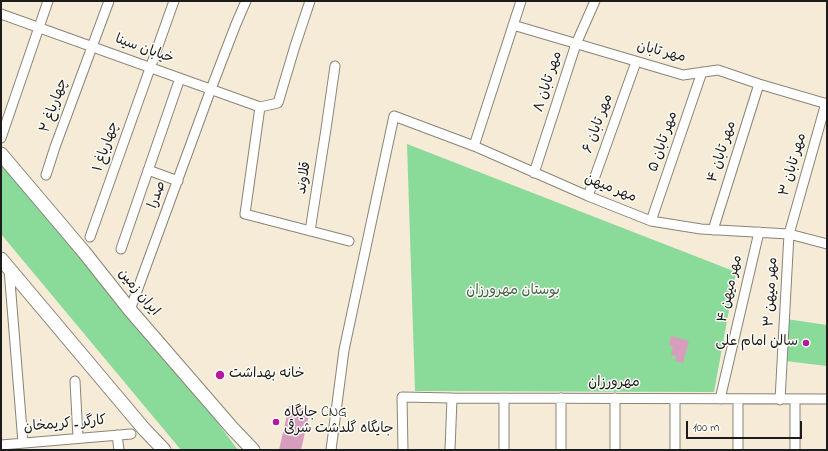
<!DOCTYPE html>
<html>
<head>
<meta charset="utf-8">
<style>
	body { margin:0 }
	#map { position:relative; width:828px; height:451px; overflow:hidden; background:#f6ebd6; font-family:"Indie Flower",sans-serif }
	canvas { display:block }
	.frame { position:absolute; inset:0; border:2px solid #1c1c1c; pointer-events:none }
	.scale { position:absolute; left:686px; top:421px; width:116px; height:18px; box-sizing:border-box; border:2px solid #1c1c1c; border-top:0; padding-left:5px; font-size:12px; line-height:14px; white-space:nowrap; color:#1c1c1c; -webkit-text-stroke:3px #fdfcf7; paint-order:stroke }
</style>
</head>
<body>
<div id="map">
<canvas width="828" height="451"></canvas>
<div class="frame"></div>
<div class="scale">100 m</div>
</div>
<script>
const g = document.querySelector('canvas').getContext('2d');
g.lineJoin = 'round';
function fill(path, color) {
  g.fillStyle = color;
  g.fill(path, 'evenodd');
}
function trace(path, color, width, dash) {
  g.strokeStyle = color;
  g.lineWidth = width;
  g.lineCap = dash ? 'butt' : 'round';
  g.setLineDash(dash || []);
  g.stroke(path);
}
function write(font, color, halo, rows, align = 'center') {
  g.font = font + ' "Indie Flower","Playpen Sans Arabic",sans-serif';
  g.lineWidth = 3;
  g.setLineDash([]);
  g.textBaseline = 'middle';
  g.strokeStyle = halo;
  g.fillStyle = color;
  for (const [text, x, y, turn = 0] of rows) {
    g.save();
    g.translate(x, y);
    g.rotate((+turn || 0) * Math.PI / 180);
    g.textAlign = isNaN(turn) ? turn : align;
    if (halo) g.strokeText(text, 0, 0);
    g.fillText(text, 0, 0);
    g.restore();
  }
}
fill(new Path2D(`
	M 407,144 L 736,272 L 714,392 L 415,391 Z
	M 1,160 L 208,410 L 238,450 L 181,450 L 1,234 Z
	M 786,319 L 827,325 L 827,366 L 785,361 Z`), '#8ada99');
fill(new Path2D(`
	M 671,336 L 689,341 L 683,363 L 675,361 L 676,356 L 671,355 L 673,346 L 669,345 Z
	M 289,406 L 310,410 L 301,450 L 279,450 Z`), '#d89dbc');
const minor = new Path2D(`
	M 1,14 L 260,107 L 278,103 L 295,46 L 310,1
	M 513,25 L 683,75 L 718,70 L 759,84 L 827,104
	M 260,107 L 245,214 L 349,241
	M 1,138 L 48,1
	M 474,146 L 521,1
	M 148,170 L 178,181
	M 534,173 L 576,44 L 595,1
	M 46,175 L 55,147 L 109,1
	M 588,196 L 636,62
	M 651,221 L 702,72
	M 713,230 L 759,84
	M 310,231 L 326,129 L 335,66
	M 90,237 L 174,1
	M 121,249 L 180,78
	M 9,269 L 23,443
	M 130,310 L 211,89 L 236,24 L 246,1
	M 75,381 L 78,438
	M 675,399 L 675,450
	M 720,399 L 759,232
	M 780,400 L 789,234 L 826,103
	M 117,435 L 119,450
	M 1,445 L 131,434
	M 331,450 L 344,350 L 394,116 L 474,146 L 588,196 L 651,221 L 701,229 L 789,234 L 827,244
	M 403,450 L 402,397 L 452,398 L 827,399
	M 450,450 L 452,398
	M 504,450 L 504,398
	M 561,450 L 561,398
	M 615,450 L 615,398
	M 738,450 L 738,399
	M 795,450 L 795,399`);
const secondary = new Path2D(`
	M 1,154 L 84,252 L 130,310 L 232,428 L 253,450
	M 1,259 L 144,429 L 164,450`);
trace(minor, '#898479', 11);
trace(secondary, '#898479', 15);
trace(minor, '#fff', 9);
trace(secondary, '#fff', 13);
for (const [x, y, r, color] of [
	[806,343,4,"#b5179e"],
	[220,375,5,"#b5179e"],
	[276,422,4,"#b5179e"]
]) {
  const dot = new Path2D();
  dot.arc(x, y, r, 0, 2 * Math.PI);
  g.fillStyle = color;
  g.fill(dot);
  trace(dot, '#fdfcf7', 1.5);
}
write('14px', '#1c1c1c', '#fdfcf7', [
	["خیابان سینا",144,50,20],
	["مهر تابان",661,53,14],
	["مهر تابان ۸",549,82,-72],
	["چهارباغ ۲",55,106,-70],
	["مهر تابان ۶",599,124,-70],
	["مهر تابان ۵",664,142,-71],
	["چهارباغ ۱",107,147,-71],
	["مهر تابان ۴",723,152,-72],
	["مهر تابان ۳",794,165,-74],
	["قلاوند",305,178,-81],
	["مهر میهن",610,189,22],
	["صدرا",158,195,-70],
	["مهر میهن ۴",731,289,-77],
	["مهر میهن ۳",772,292,-87],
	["ایران زمین",138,293,50],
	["مهرورزان",614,384],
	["کارگر ـ کریمخان",65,425,-5]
]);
write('14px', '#425e48', '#fdfcf7', [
	["بوستان مهرورزان",513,292]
]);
write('14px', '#1c1c1c', '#fdfcf7', [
	["سالن امام علی",798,343,"right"],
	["خانه بهداشت",229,375],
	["جایگاه CNG",284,414],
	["جایگاه گلدشت شرقی",284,430]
], 'left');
</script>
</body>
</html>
